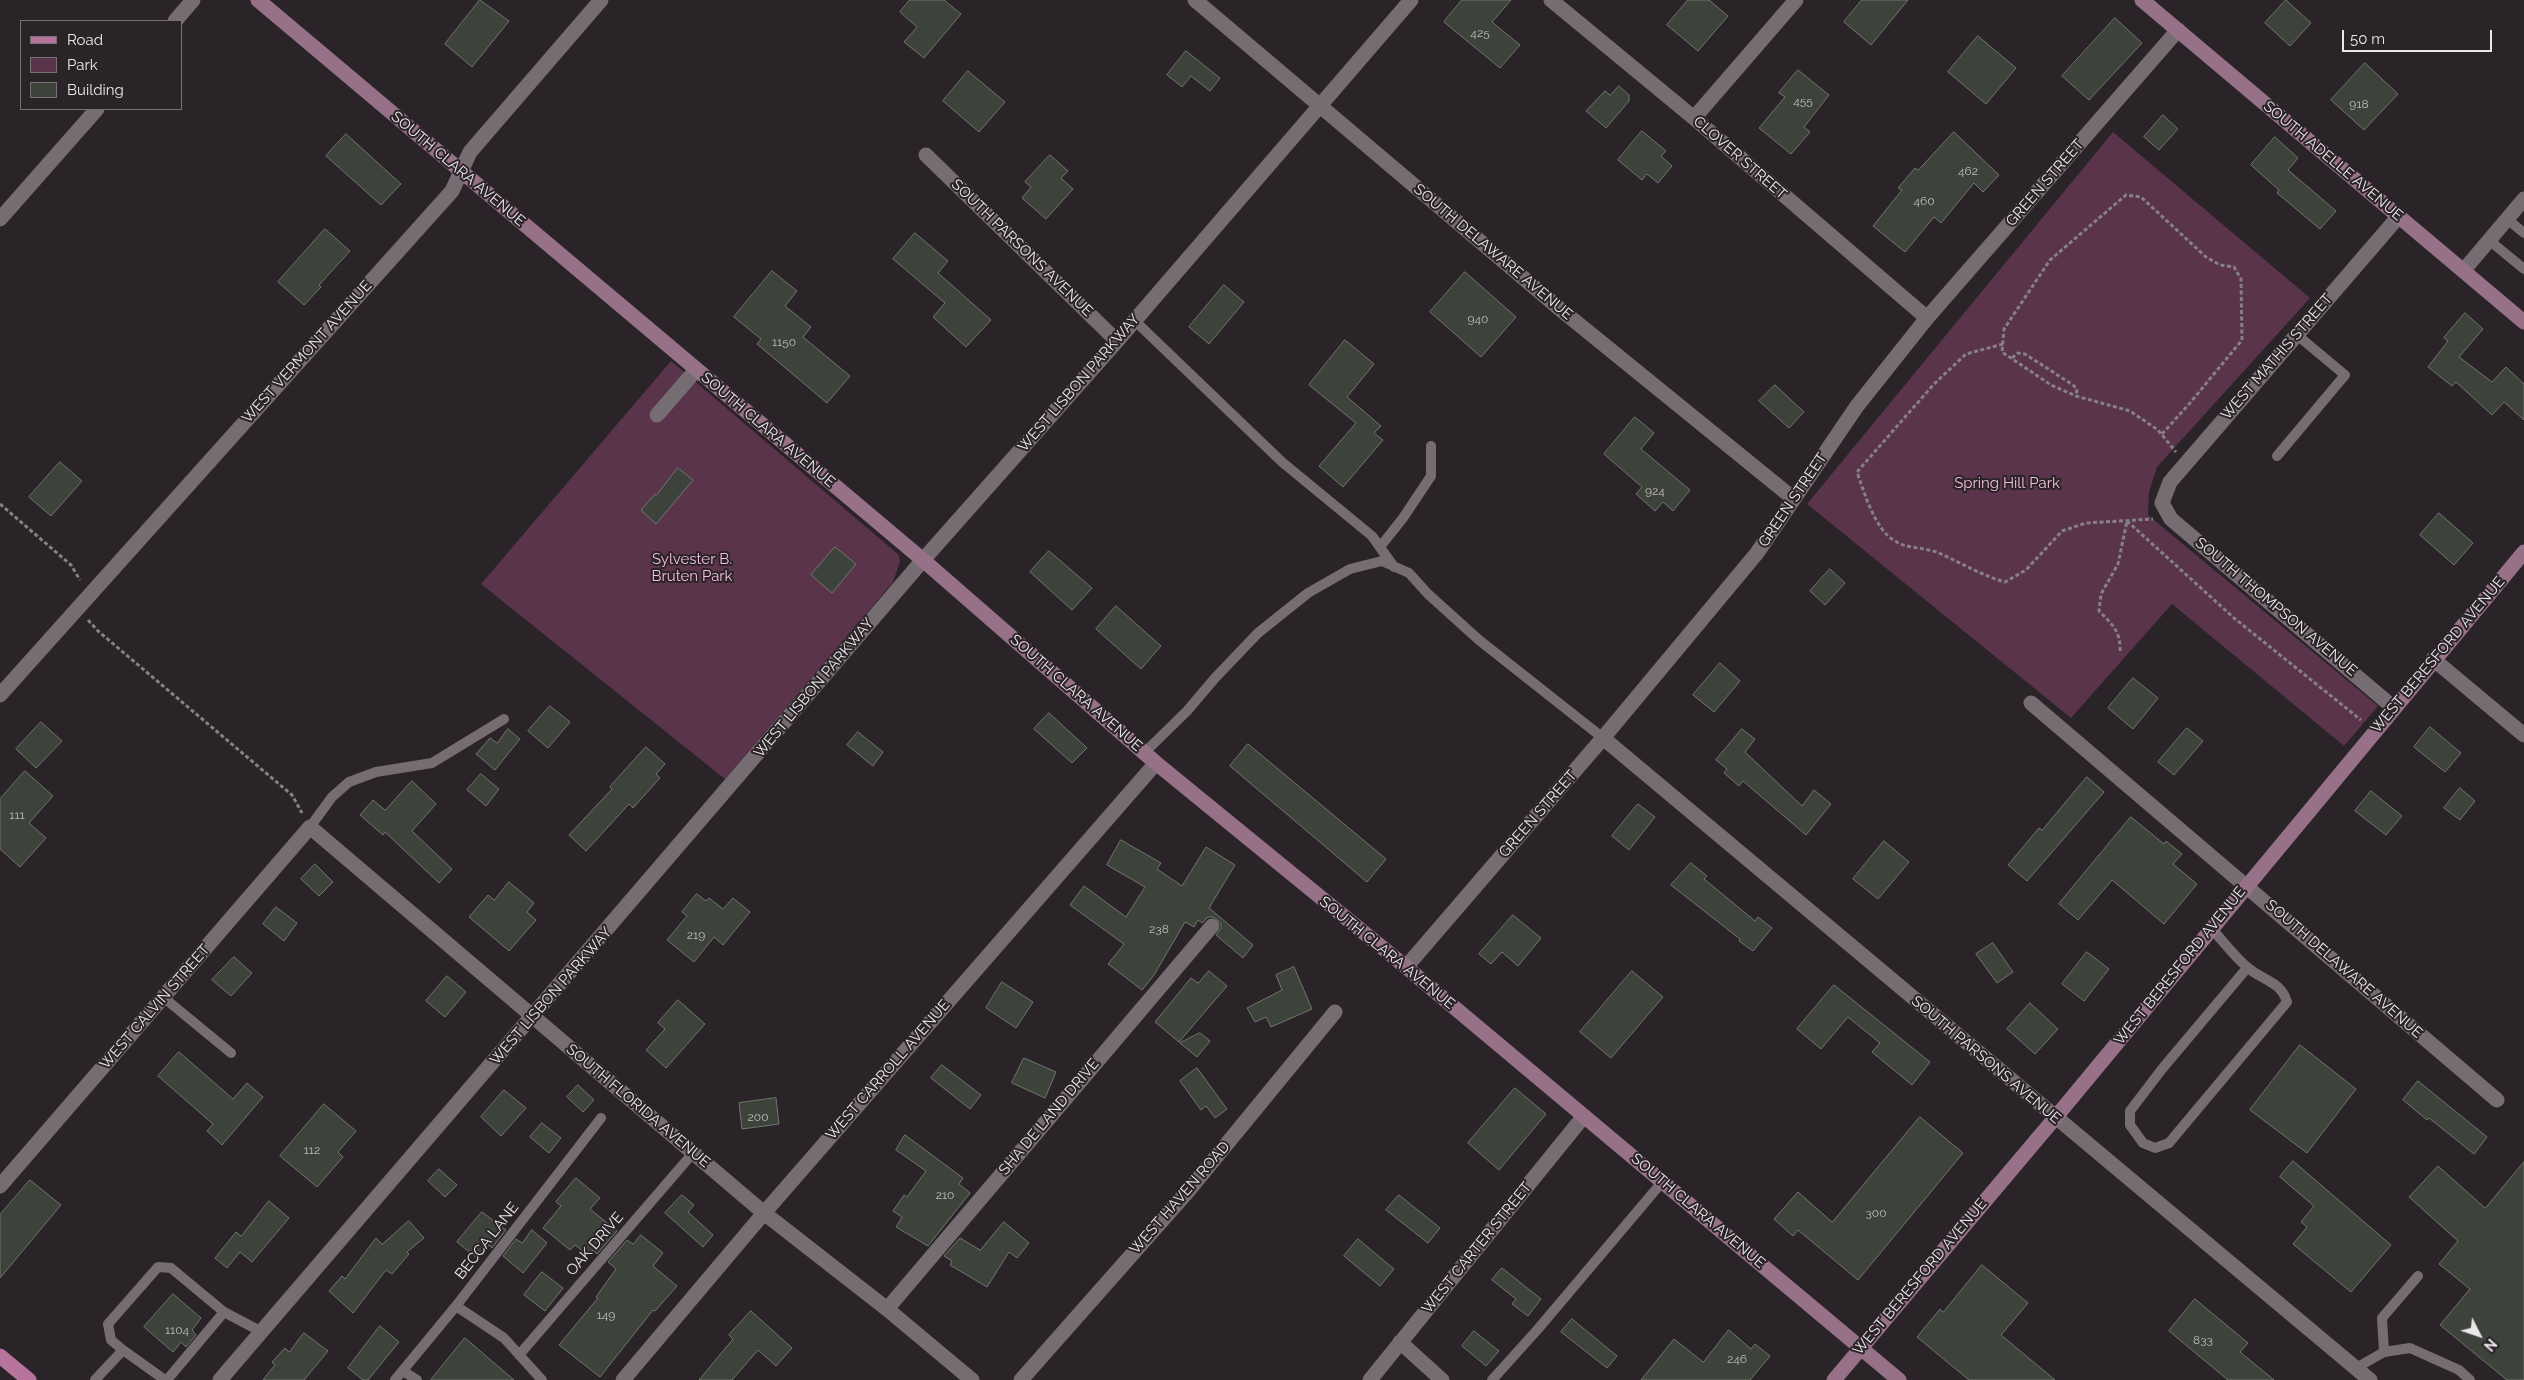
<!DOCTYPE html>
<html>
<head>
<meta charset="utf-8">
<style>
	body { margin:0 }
	#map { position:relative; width:2524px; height:1380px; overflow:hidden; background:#2a2327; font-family:Raleway,sans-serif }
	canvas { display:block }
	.legend { position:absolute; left:20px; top:20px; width:162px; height:90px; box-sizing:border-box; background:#2a2327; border:1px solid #777175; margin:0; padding:6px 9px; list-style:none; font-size:15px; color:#ebe6e9 }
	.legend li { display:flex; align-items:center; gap:10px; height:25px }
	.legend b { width:25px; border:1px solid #777175 }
	.north { position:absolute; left:2454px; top:1310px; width:50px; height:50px; -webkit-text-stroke:4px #2a2327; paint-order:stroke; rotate:131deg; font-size:14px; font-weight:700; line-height:20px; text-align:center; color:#ebe6e9 }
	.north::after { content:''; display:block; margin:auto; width:18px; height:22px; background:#ebe6e9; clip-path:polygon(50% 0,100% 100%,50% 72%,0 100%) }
	.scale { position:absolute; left:2342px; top:30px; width:150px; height:22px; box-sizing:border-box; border:2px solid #ebe6e9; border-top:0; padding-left:6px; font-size:15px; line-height:18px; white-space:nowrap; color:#ebe6e9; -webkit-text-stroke:4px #2a2327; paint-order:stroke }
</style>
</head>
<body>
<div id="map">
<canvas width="2524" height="1380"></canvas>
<ul class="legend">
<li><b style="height:6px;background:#b6749c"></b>Road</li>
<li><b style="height:14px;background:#5a344a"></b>Park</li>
<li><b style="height:14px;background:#3d423b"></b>Building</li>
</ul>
<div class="north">N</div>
<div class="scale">50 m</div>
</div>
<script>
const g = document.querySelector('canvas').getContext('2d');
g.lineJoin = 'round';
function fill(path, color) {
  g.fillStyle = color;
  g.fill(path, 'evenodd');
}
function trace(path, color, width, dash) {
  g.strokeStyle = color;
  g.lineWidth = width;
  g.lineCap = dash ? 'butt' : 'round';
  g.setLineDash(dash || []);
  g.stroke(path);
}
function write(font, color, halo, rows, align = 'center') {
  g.font = font + ' Raleway,sans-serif';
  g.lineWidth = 4;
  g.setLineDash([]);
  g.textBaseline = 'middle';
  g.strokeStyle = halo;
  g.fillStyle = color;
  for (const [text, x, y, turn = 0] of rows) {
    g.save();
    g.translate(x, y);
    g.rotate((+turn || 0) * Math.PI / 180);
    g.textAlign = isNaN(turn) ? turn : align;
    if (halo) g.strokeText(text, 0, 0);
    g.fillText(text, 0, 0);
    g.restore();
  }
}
fill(new Path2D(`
	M 2113,132 L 2310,298 L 2157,467 L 2149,492 L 2148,515 L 2378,706 L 2344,746 L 2172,604 L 2071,718 L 1807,504 Z
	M 671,361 L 899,555 L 900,562 L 893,582 L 725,779 L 481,584 Z`), '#5a344a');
const building = new Path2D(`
	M 480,0 L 509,21 L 472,67 L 445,44 Z
	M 910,0 L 944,0 L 961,14 L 924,58 L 904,42 L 917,27 L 900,12 Z
	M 1462,0 L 1511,0 L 1492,22 L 1520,45 L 1500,68 L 1444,22 Z
	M 1688,0 L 1709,0 L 1728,16 L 1698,51 L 1667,25 Z
	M 1862,0 L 1908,0 L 1871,45 L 1844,22 Z
	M 2286,0 L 2311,23 L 2290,46 L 2265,23 Z
	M 2115,18 L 2142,43 L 2089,100 L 2062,76 Z
	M 1978,36 L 2016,68 L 1986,104 L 1948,72 Z
	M 1186,51 L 1220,78 L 1210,91 L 1191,76 L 1182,87 L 1167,75 Z
	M 2365,63 L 2398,94 L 2364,130 L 2331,100 Z
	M 1798,70 L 1829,95 L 1804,127 L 1810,132 L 1791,154 L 1759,128 L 1785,97 L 1779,93 Z
	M 968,71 L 1005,102 L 979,132 L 943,101 Z
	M 1619,86 L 1629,95 L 1629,101 L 1606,128 L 1586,111 L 1605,91 L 1610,95 Z
	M 2163,115 L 2178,129 L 2159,150 L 2144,137 Z
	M 1642,131 L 1666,151 L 1661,156 L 1672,166 L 1658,183 L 1647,174 L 1642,180 L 1618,160 Z
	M 1954,132 L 1999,175 L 1983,192 L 1974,183 L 1941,223 L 1934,217 L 1905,252 L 1873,226 L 1902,190 L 1898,188 L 1915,168 L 1918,170 Z
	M 346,134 L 401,184 L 381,205 L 326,156 Z
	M 2275,137 L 2298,158 L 2288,170 L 2336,211 L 2320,229 L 2277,193 L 2279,190 L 2251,165 Z
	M 1050,155 L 1068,171 L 1061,178 L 1073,189 L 1046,219 L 1022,198 L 1031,187 L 1025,182 Z
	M 325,229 L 350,251 L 319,285 L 321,287 L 304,305 L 278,282 Z
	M 915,233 L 948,261 L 938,273 L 991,320 L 966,347 L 933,317 L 945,303 L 893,259 Z
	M 772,271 L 797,291 L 785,306 L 811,327 L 803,337 L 850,376 L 827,403 L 757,344 L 761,339 L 734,317 Z
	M 1465,272 L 1516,317 L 1481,357 L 1430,312 Z
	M 1224,285 L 1244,302 L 1209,344 L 1189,327 Z
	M 2465,313 L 2483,329 L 2459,357 L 2492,382 L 2506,367 L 2524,384 L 2524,420 L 2504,402 L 2492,415 L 2456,382 L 2452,386 L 2428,367 L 2448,341 L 2444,338 Z
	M 1345,340 L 1374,364 L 1347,397 L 1381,426 L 1374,433 L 1383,440 L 1343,487 L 1319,466 L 1356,423 L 1309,385 Z
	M 1775,385 L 1804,412 L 1789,428 L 1759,401 Z
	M 1635,417 L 1654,433 L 1641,449 L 1690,490 L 1673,511 L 1663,502 L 1655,511 L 1636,494 L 1642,487 L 1604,454 Z
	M 60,462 L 82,481 L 51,516 L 29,497 Z
	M 678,468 L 693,480 L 656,524 L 641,510 L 655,494 L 656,495 Z
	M 2439,513 L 2473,543 L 2454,565 L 2420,535 Z
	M 835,547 L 856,564 L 832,593 L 811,575 Z
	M 1049,551 L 1092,588 L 1072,610 L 1030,572 Z
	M 1830,569 L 1845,583 L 1825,605 L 1810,591 Z
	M 1116,606 L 1161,646 L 1141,669 L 1096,629 Z
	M 1720,663 L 1740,681 L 1714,712 L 1693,695 Z
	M 2133,678 L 2158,698 L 2133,729 L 2108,708 Z
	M 550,706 L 570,722 L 548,748 L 528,731 Z
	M 1049,713 L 1087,748 L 1072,763 L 1034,729 Z
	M 41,722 L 62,741 L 36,768 L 16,749 Z
	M 2430,727 L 2461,753 L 2445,772 L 2414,747 Z
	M 2187,728 L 2203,741 L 2174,775 L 2158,762 Z
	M 508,729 L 520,739 L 495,770 L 476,754 L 490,738 L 497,743 Z
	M 1742,729 L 1755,739 L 1745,752 L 1802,806 L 1814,790 L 1831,804 L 1806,835 L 1743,781 L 1739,786 L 1724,773 L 1727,769 L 1716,760 Z
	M 858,732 L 883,752 L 873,766 L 847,745 Z
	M 1248,744 L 1386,859 L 1367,882 L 1230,766 Z
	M 646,747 L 665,764 L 656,774 L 660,778 L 633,808 L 629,804 L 586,851 L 569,835 L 612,789 L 610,787 Z
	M 25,771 L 53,796 L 29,823 L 46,838 L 20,867 L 0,849 L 0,799 Z
	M 481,774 L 499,789 L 486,806 L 467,790 Z
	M 2087,777 L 2104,792 L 2027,881 L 2008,865 L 2039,828 L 2042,830 Z
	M 412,781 L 436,804 L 412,831 L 452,869 L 439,883 L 385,832 L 383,835 L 360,815 L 373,800 L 385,810 Z
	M 2460,788 L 2475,801 L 2460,820 L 2444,808 Z
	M 2371,791 L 2402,816 L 2386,835 L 2355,811 Z
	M 1638,804 L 1655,817 L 1629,850 L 1612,836 Z
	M 2131,817 L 2164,844 L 2166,841 L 2182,854 L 2173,864 L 2197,884 L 2164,924 L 2112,880 L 2078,920 L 2059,904 Z
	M 1121,840 L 1161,863 L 1157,869 L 1182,886 L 1206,847 L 1235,865 L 1209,908 L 1253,945 L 1243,958 L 1216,935 L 1221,928 L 1221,923 L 1213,917 L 1208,917 L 1202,923 L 1198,920 L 1194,927 L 1185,922 L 1154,975 L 1142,990 L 1108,964 L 1124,944 L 1070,905 L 1084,886 L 1126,917 L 1145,887 L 1107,865 Z
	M 1884,841 L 1909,862 L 1878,899 L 1853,879 Z
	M 1691,863 L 1707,876 L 1704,879 L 1755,921 L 1758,917 L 1772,928 L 1753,951 L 1739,941 L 1740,939 L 1671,885 Z
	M 315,864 L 333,882 L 319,896 L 301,879 Z
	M 509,882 L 534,903 L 527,912 L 536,920 L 509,951 L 469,917 L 488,895 L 494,900 Z
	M 697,894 L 706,901 L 709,898 L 723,909 L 733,898 L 750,912 L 723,945 L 714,937 L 694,962 L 667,940 L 687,916 L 682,912 Z
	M 276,907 L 297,923 L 284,941 L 263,924 Z
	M 1513,915 L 1541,938 L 1518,966 L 1502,952 L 1491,964 L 1479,954 Z
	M 1993,943 L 2013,972 L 1997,983 L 1976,954 Z
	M 2087,952 L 2109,969 L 2084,1001 L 2062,984 Z
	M 234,957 L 252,973 L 231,996 L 212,980 Z
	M 1294,967 L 1312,1009 L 1271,1027 L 1266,1017 L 1255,1022 L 1247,1008 L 1282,990 L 1276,975 Z
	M 1209,971 L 1227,986 L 1179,1042 L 1155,1022 L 1191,978 L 1198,983 Z
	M 1632,971 L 1663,997 L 1611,1058 L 1580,1032 Z
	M 447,976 L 466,992 L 445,1017 L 426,1001 Z
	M 1002,982 L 1033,1002 L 1016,1028 L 986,1008 Z
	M 1834,985 L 1930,1062 L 1912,1085 L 1872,1052 L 1880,1043 L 1848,1017 L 1821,1049 L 1797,1029 Z
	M 678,1000 L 705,1024 L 666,1068 L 646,1050 L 665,1029 L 658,1023 Z
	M 2030,1003 L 2058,1029 L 2035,1054 L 2007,1029 Z
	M 1200,1033 L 1210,1041 L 1197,1057 L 1180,1043 Z
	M 2300,1045 L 2356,1089 L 2307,1153 L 2250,1110 Z
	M 179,1052 L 233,1099 L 247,1083 L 263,1097 L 222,1145 L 207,1131 L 213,1124 L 158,1076 Z
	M 1024,1058 L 1056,1072 L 1045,1098 L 1012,1083 Z
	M 942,1065 L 981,1095 L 970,1109 L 931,1078 Z
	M 1197,1068 L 1227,1109 L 1215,1118 L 1206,1106 L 1201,1110 L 1180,1081 Z
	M 2418,1081 L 2487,1137 L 2474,1154 L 2429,1118 L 2427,1120 L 2403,1100 Z
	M 578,1085 L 594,1100 L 583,1112 L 567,1097 Z
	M 1515,1088 L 1546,1114 L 1499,1170 L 1468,1143 Z
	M 504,1090 L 526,1108 L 501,1136 L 481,1117 Z
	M 776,1098 L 779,1124 L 742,1129 L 739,1103 Z
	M 324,1104 L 356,1131 L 338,1152 L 343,1157 L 317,1187 L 280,1156 Z
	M 1920,1117 L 1963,1153 L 1858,1280 L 1798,1230 L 1793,1236 L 1774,1219 L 1798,1192 L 1832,1222 Z
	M 542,1123 L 561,1138 L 549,1153 L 530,1137 Z
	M 905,1135 L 963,1178 L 959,1184 L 970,1193 L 928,1246 L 896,1227 L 902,1217 L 893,1211 L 904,1195 L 907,1197 L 926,1171 L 896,1150 Z
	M 2293,1161 L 2391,1245 L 2351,1292 L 2293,1244 L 2307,1227 L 2301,1222 L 2314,1206 L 2280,1177 Z
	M 2524,1162 L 2524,1380 L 2507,1380 L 2440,1325 L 2470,1289 L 2439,1264 L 2458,1241 L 2409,1197 L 2438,1166 L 2485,1208 Z
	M 439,1169 L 457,1185 L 445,1197 L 428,1181 Z
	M 576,1178 L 600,1198 L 590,1209 L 617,1231 L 597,1254 L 593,1250 L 588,1255 L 575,1245 L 570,1250 L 543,1228 L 561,1206 L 556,1202 Z
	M 30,1180 L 61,1205 L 0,1278 L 0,1215 Z
	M 682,1195 L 694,1205 L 688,1212 L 713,1235 L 703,1247 L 665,1213 Z
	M 1399,1195 L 1440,1228 L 1428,1243 L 1386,1210 Z
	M 269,1201 L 289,1218 L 252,1262 L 240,1252 L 227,1268 L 215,1258 L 236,1232 L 241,1236 Z
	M 482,1212 L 506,1230 L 492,1248 L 489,1245 L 478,1259 L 457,1242 Z
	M 409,1221 L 424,1238 L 407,1252 L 409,1254 L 392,1274 L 386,1270 L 353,1313 L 329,1291 L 342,1276 L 345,1279 L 376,1238 L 382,1244 Z
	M 1004,1222 L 1029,1243 L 1017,1258 L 1009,1252 L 987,1287 L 950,1265 L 952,1261 L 944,1256 L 960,1238 L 980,1250 Z
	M 532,1230 L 547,1243 L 523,1273 L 503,1256 L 516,1239 L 522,1243 Z
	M 641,1235 L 663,1253 L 653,1266 L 677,1286 L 655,1311 L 653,1310 L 600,1377 L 559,1345 L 598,1298 L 596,1297 L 616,1269 L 608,1262 L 627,1240 L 633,1244 Z
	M 1358,1239 L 1394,1269 L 1380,1286 L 1344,1256 Z
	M 1982,1265 L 2028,1303 L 2001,1335 L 2055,1380 L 1969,1380 L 1917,1337 L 1940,1309 L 1943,1312 Z
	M 1502,1268 L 1541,1299 L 1528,1316 L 1512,1304 L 1516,1299 L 1492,1280 Z
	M 542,1272 L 563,1288 L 545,1311 L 524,1295 Z
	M 173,1294 L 201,1318 L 192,1330 L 196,1335 L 186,1347 L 181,1342 L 173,1352 L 144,1327 Z
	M 2195,1299 L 2248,1343 L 2240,1352 L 2274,1380 L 2228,1380 L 2169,1331 Z
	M 751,1311 L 792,1348 L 776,1366 L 758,1350 L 732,1380 L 699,1380 L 733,1339 L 729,1335 Z
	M 1572,1319 L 1617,1356 L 1607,1368 L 1561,1332 Z
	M 380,1326 L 399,1342 L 368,1380 L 363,1380 L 348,1368 Z
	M 1729,1330 L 1751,1349 L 1755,1344 L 1770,1356 L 1750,1380 L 1641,1380 L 1674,1339 L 1703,1362 Z
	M 1474,1331 L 1499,1351 L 1486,1366 L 1462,1346 Z
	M 304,1333 L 328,1351 L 304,1380 L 263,1380 L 275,1365 L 272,1362 L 285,1348 L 289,1352 Z
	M 465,1338 L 514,1380 L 431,1380 Z`);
fill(building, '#3d423b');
trace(building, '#71766f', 1);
trace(new Path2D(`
	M 2003,344 L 1966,354 L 1934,384 L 1857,472 C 1864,492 1875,530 1895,541 C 1907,549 1925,547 1939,553 C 1961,563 1981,575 2005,582 L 2026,570 L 2062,531 L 2086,523 L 2153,519
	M 2012,358 L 2018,353 L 2025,354 L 2073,385 L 2077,389 L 2076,396
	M 2162,434 L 2190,403 L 2242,340 L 2241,279 L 2234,267 L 2220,265 L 2206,257 L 2141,197 L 2126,195 L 2050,260 L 2004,329 L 2002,352 L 2051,385 L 2076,396 L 2130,411 L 2158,430 L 2176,452
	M 0,504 L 71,565 L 80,580
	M 2127,521 L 2234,618 L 2361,720
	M 88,620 L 98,631 L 292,795 L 302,813
	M 2120,651 C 2121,632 2112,624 2099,611 L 2101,594 L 2118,564 L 2127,521`), '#878184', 3, [4, 2.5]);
trace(new Path2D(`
	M 2507,219 L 2524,233
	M 2490,241 L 2524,269
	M 1134,320 L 1282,462 L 1372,536 L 1394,567
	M 2277,456 L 2345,375 L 2297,335
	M 1380,547 L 1403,518 L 1431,476 L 1431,446
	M 1144,753 L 1187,711 L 1215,678 L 1258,633 L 1308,593 L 1350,569 L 1382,561 L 1409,573 L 1428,594 L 1479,640 L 1603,738
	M 310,827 L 332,797 L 349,782 L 376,772 L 432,763 L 504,719
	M 2211,928 C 2223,941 2234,956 2247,967 C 2261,980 2281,981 2287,1002 L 2169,1143 L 2155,1148 L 2143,1143 L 2130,1125 L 2130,1111 L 2162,1069 L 2247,968
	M 163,997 L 231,1053
	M 456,1306 L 504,1338 L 542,1380
	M 123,1350 L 111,1340 L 108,1324 L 158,1267 L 171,1268 L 224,1312
	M 2384,1352 L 2382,1318 L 2418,1276
	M 519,1355 L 693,1153
	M 2356,1368 L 2384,1352 L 2410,1348 L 2459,1370 L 2470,1380
	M 403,1371 L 417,1380
	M 95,1380 L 123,1350 L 165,1380
	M 167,1380 L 224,1312 L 262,1332
	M 395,1380 L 456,1306 L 601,1118
	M 1492,1380 L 1538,1329 L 1663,1181`), '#766d72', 10);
trace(new Path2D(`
	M 1195,0 L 1560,309 L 1794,499
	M 1551,0 L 1694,118 L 1927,318
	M 175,21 L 193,0
	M 1694,118 L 1796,0
	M 926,155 L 1117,341
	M 0,219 L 97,109
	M 2464,270 L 2524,199
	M 657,415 L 696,370
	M 2433,659 L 2524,735
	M 0,695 L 452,191 L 470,152 L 601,0
	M 2031,703 L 2497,1100
	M 2394,708 L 2171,519 L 2162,503 L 2170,482 L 2399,216
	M 1603,738 L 2370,1380
	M 1406,967 L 1603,738 L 1757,553 L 1857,406 L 1927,318 L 2178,30
	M 0,1186 L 310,827 L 764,1213 L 887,1309 L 972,1380
	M 887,1309 L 1212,926
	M 1400,1342 L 1442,1380
	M 220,1380 L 923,560 L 1117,341 L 1411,0
	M 623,1380 L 764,1213 L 1156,763
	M 1021,1380 L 1189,1190 L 1335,1012
	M 1370,1380 L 1584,1116`), '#766d72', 15);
trace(new Path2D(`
	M 258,0 L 923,560 L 1156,763 L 1406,967 L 1899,1380
	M 2142,0 L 2524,322
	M 1834,1380 L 2055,1118 L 2524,552`), '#967187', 15);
trace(new Path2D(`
	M 0,1356 L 29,1380`), '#b6749c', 15);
write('12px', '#c0bdbe', null, [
	["425",1480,33],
	["455",1803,101],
	["918",2359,104],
	["462",1968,171],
	["460",1924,201],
	["940",1478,319],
	["1150",784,342],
	["924",1655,491],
	["111",17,815],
	["238",1159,929],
	["219",696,935],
	["200",758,1117],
	["112",312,1150],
	["210",945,1195],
	["300",1876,1213],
	["149",606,1315],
	["1104",177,1330],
	["833",2203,1340],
	["246",1737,1359]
]);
write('15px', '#ebe6e9', '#2a2327', [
	["CLOVER STREET",1740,158,41],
	["SOUTH ADELLE AVENUE",2333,161,40],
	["SOUTH CLARA AVENUE",458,169,40],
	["GREEN STREET",2045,183,-49],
	["SOUTH PARSONS AVENUE",1022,248,44],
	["SOUTH DELAWARE AVENUE",1493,252,40],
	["WEST VERMONT AVENUE",307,352,-48],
	["WEST MATHIS STREET",2277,357,-49],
	["WEST LISBON PARKWAY",1079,383,-49],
	["SOUTH CLARA AVENUE",768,430,40],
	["GREEN STREET",1793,500,-56],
	["SOUTH THOMPSON AVENUE",2276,607,40],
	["WEST BERESFORD AVENUE",2438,655,-50],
	["WEST LISBON PARKWAY",814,688,-50],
	["SOUTH CLARA AVENUE",1076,693,41],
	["GREEN STREET",1538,814,-49],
	["SOUTH CLARA AVENUE",1387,953,39],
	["WEST BERESFORD AVENUE",2180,966,-51],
	["SOUTH DELAWARE AVENUE",2344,969,41],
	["WEST LISBON PARKWAY",551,996,-49],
	["WEST CALVIN STREET",155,1007,-49],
	["SOUTH PARSONS AVENUE",1986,1060,40],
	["WEST CARROLL AVENUE",888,1070,-49],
	["SOUTH FLORIDA AVENUE",638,1106,40],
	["SHA DE LAND DRIVE",1049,1117,-50],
	["WEST HAVEN ROAD",1180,1198,-49],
	["SOUTH CLARA AVENUE",1698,1211,40],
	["BECCA LANE",487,1241,-52],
	["OAK DRIVE",595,1244,-49],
	["WEST CARTER STREET",1477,1248,-51],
	["WEST BERESFORD AVENUE",1920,1277,-50]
]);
write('15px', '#f7bdde', '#2a2327', [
	["Spring Hill Park",2007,483],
	["Sylvester B.",692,559],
	["Bruten Park",692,576]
]);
</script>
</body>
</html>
